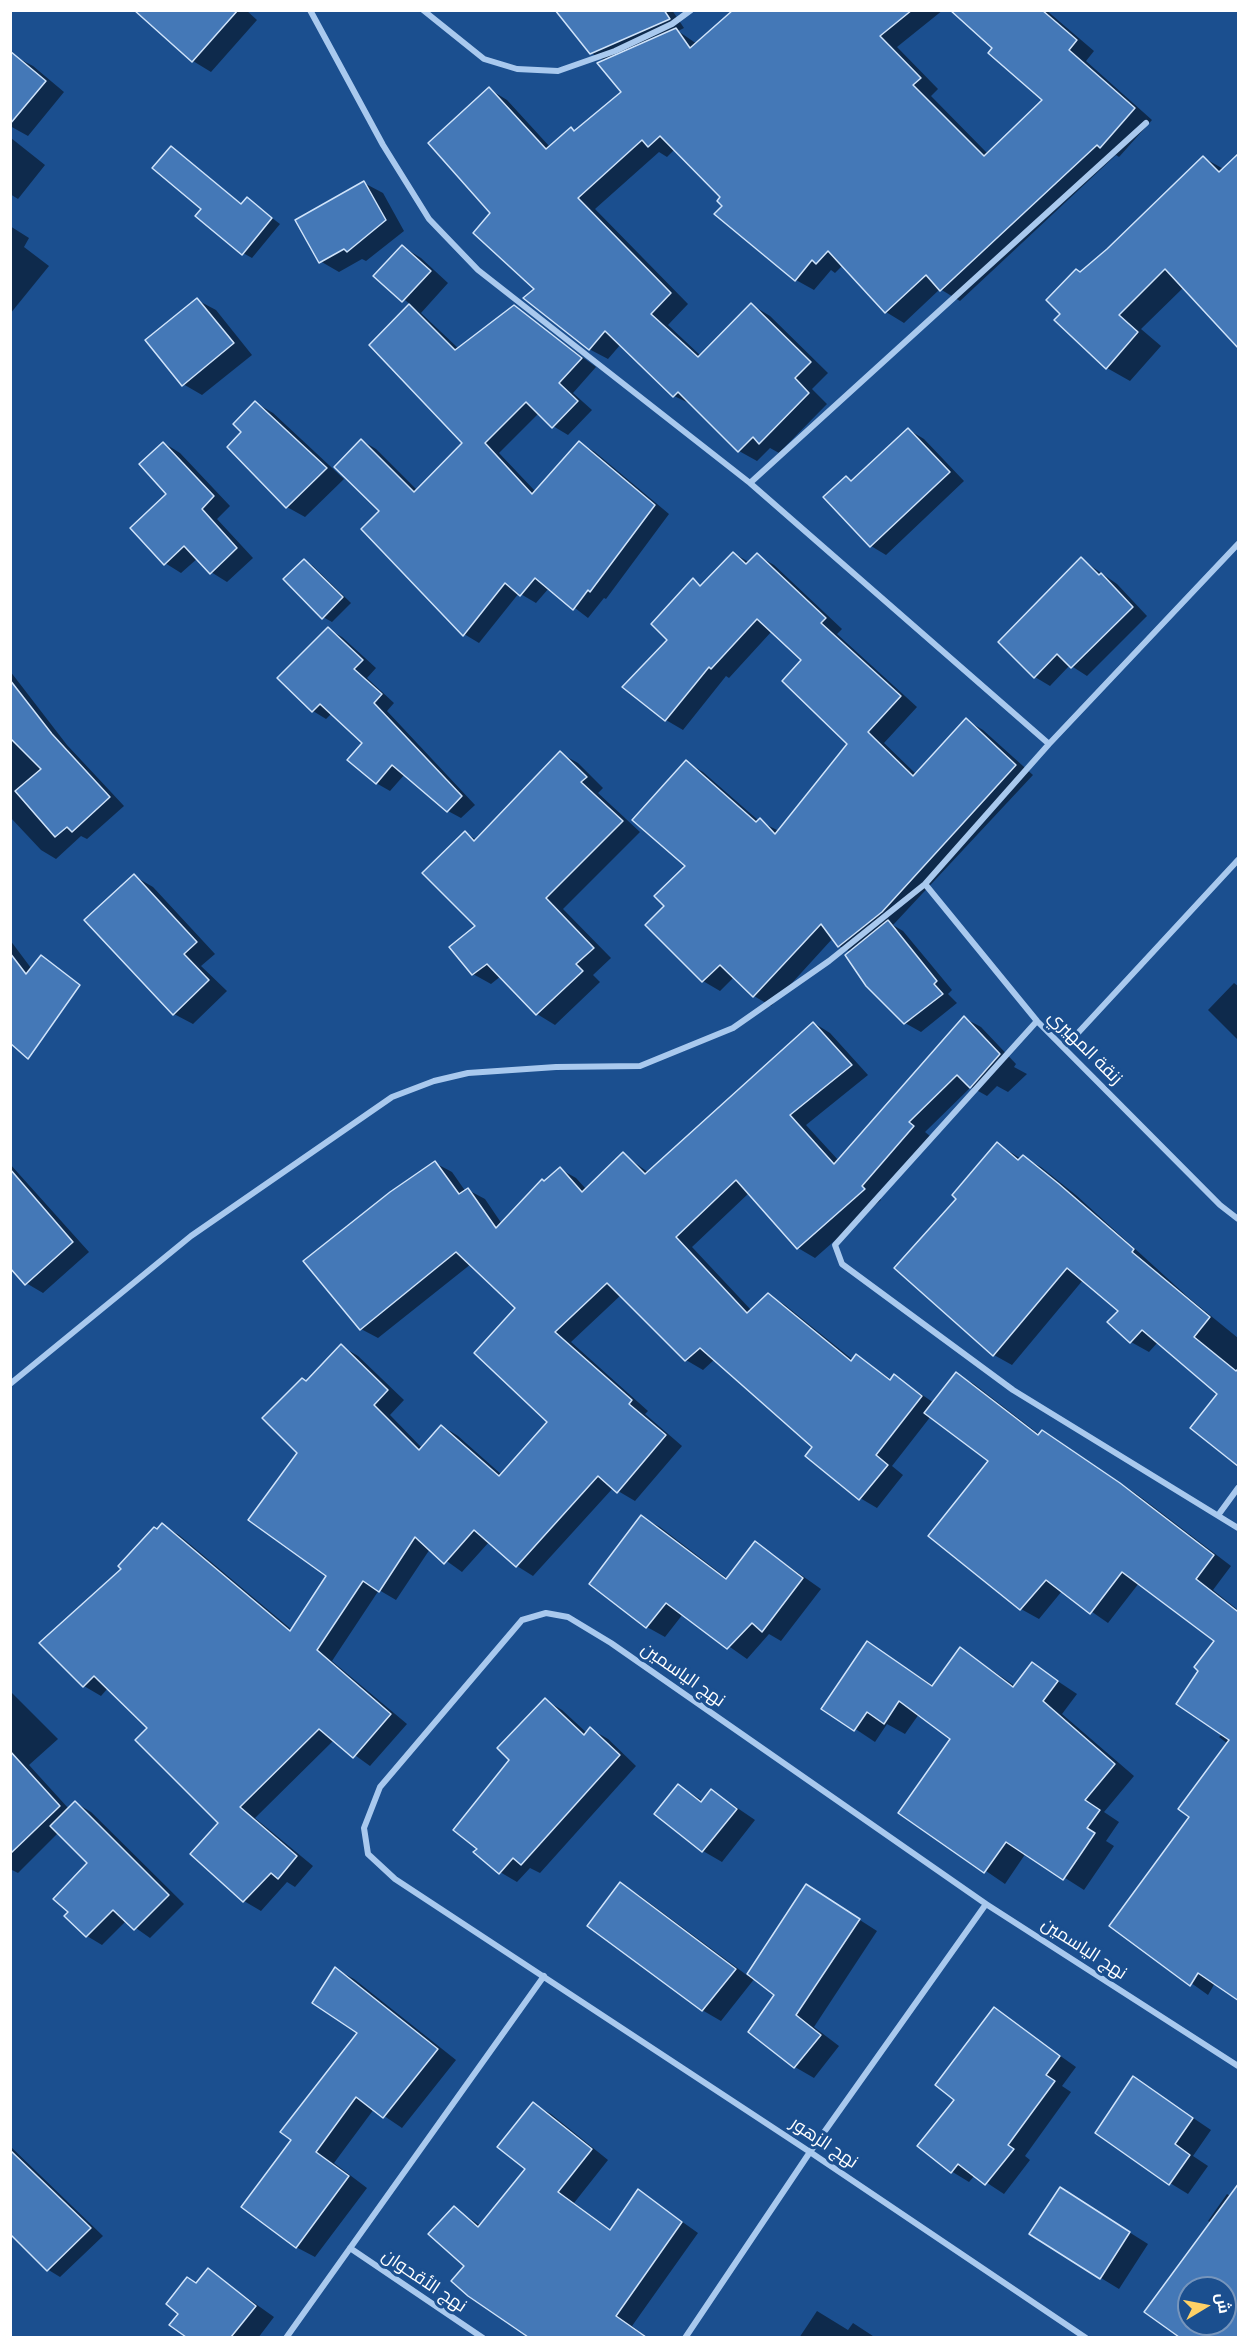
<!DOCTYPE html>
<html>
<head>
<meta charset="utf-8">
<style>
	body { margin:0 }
	#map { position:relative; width:1249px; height:2348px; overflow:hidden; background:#1b4f8f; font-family:Karla,Cairo,sans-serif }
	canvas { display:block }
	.frame { position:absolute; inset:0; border:12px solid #fff; pointer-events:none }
	.north { position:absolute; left:1177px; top:2276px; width:60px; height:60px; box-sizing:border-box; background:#1b4f8f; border:2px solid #7695bc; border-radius:50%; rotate:80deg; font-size:16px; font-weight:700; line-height:24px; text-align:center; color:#fff }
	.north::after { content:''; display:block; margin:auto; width:21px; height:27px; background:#ffd166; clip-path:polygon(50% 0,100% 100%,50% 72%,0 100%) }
</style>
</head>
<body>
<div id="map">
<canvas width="1249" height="2348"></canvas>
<div class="frame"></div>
<div class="north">ش</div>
</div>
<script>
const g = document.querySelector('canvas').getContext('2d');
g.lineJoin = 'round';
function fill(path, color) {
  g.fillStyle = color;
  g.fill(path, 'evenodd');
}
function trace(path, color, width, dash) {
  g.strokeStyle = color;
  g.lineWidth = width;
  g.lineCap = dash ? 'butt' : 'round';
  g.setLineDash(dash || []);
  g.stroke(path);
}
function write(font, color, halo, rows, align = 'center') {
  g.font = font + ' Karla,Cairo,sans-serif';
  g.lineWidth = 6;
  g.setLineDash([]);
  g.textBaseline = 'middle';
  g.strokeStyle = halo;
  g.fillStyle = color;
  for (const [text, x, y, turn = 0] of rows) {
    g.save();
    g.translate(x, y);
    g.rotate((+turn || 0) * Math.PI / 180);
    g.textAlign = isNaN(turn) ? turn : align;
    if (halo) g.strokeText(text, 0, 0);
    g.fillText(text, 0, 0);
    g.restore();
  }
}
fill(new Path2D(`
	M 143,10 L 246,10 L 257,20 L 211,72 L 193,61 Z
	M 559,10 L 672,10 L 684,28 L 678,31 L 697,44 L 742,10 L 943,10 L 897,47 L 938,89 L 931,96 L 988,154 L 1045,100 L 994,48 L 952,10 L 1046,10 L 1094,51 L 1086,61 L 1152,120 L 1119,157 L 1116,155 L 960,301 L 940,289 L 904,323 L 886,312 L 843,265 L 835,273 L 831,270 L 814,290 L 796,280 L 724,206 L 722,197 L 675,149 L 667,157 L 659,152 L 595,209 L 688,304 L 668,325 L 701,356 L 752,305 L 770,316 L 828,373 L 812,389 L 827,404 L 779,453 L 770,448 L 757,461 L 739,451 L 693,405 L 674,396 L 621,344 L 608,359 L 589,349 L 537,289 L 492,213 L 489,89 L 507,100 L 550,147 L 571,129 L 576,132 L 623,92 L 605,61 L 591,53 Z
	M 14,56 L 33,66 L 64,92 L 28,136 L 10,126 L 10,60 Z
	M 11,138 L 45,165 L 18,199 L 10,194 Z
	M 171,148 L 242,205 L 247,199 L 280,224 L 252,258 L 243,253 L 203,209 Z
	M 1204,158 L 1227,171 L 1184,287 L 1141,329 L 1161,346 L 1130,381 L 1107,368 L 1062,314 L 1081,273 Z
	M 364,183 L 383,193 L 404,231 L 366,261 L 362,259 L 339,272 L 320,261 Z
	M 10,226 L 29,238 L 24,247 L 49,266 L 10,314 Z
	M 403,247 L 421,258 L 448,283 L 421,313 L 459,349 L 514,307 L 596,367 L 573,393 L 592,410 L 568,435 L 553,426 L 539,413 L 499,453 L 536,492 L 580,443 L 595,452 L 669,514 L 606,599 L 604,598 L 588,618 L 549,588 L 536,603 L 519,593 L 479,643 L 464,634 L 381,511 L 361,440 L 376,449 L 418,491 L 464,443 L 371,345 L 411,305 L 376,276 Z
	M 197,300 L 216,310 L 252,355 L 202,395 L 183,384 Z
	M 256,403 L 273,413 L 344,479 L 305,517 L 287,507 L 243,432 Z
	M 909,430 L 924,439 L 964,481 L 886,555 L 871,546 L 847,477 L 853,481 Z
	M 164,443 L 180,453 L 230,506 L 217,519 L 253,558 L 227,582 L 211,572 L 198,558 L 181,573 L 165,563 L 168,494 Z
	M 734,553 L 750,563 L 757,555 L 774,565 L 842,629 L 837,634 L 917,707 L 884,743 L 916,774 L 966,720 L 983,730 L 1033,775 L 893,925 L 903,931 L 952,990 L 948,994 L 957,1003 L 921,1032 L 905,1023 L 868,985 L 851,952 L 839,946 L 833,938 L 771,1006 L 754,996 L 734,977 L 720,991 L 703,981 L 647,925 L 666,906 L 687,866 L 686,762 L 703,772 L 759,821 L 779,831 L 849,744 L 803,660 L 772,631 L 729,678 L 726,676 L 683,730 L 666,720 L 669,640 L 693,580 L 702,586 Z
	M 1081,559 L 1117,584 L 1147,616 L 1087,676 L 1070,665 L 1050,686 L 1035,677 Z
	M 304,560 L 313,566 L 351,603 L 332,622 L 323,617 Z
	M 328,629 L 342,637 L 376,668 L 367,678 L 394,703 L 387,711 L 475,805 L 461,818 L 448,811 L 405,774 L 390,791 L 376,783 L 364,743 L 332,713 L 326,719 L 313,711 Z
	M 10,671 L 67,745 L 124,806 L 87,839 L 81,836 L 56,859 L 41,850 L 10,817 Z
	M 560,753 L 578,763 L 603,788 L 598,793 L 640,832 L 563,909 L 611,958 L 593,975 L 600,982 L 555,1025 L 537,1014 L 501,976 L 491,984 L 473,974 L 478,926 L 465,833 L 477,840 Z
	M 134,876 L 153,887 L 215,954 L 201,966 L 227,991 L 193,1024 L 174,1014 Z
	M 10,940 L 37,976 L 10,996 Z
	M 1234,983 L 1238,986 L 1238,1040 L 1208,1010 Z
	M 964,1018 L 981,1027 L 1016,1064 L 1014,1067 L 1027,1074 L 1008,1092 L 997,1086 L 987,1096 L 971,1087 L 925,1132 L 930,1136 L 878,1196 L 881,1200 L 815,1258 L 798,1248 L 749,1193 L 692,1247 L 752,1311 L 769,1295 L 785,1305 L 853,1360 L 857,1356 L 892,1380 L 895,1376 L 934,1403 L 956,1374 L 974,1384 L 1040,1435 L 1043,1432 L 1060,1442 L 1138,1495 L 1231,1566 L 1213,1590 L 1238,1610 L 1215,1983 L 1208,1995 L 1111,1926 L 1191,1817 L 1228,1744 L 1219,1737 L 1222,1734 L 1200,1670 L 1216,1640 L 1139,1583 L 1108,1623 L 1062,1591 L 1039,1619 L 1021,1609 L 930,1536 L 990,1461 L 931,1416 L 892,1466 L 903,1475 L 877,1508 L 860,1498 L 814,1447 L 715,1359 L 703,1370 L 686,1360 L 621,1295 L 571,1342 L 648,1411 L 645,1414 L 682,1446 L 635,1501 L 613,1488 L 533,1576 L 517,1566 L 489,1542 L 462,1572 L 430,1549 L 396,1600 L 379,1590 L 332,1661 L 407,1724 L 370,1766 L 334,1740 L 255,1818 L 313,1866 L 295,1887 L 287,1882 L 261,1911 L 244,1901 L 192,1854 L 220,1823 L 150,1728 L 108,1688 L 101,1696 L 84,1686 L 41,1643 L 123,1569 L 162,1525 L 179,1535 L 292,1630 L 328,1575 L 299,1453 L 307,1382 L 341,1346 L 358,1356 L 404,1400 L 390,1415 L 422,1448 L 442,1426 L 458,1436 L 502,1475 L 549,1422 L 517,1308 L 471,1264 L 378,1338 L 361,1329 L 435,1163 L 452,1172 L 466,1192 L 468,1190 L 485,1199 L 502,1224 L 560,1169 L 576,1178 L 586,1189 L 623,1154 L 649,1173 L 814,1023 L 830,1033 L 868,1075 L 806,1125 L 839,1161 Z
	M 998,1144 L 1021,1159 L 1023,1157 L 1041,1167 L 1077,1196 L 1189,1298 L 1238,1338 L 1238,1465 L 1219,1394 L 1158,1342 L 1149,1352 L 1131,1342 L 1110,1322 L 1120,1310 L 1083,1280 L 1012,1365 L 994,1355 L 896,1268 L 958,1199 Z
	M 10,1164 L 89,1252 L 43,1293 L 26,1283 L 10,1266 Z
	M 641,1517 L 660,1527 L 728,1579 L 756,1543 L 821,1589 L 781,1641 L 769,1634 L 747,1659 L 683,1614 L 665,1637 L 647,1627 Z
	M 868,1643 L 934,1686 L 961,1649 L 1015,1686 L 1032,1664 L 1077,1694 L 1062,1714 L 1134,1776 L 1104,1812 L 1119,1822 L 1106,1841 L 1114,1846 L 1084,1890 L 1026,1853 L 1005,1884 L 900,1812 L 952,1739 L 919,1714 L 905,1734 L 887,1724 L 875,1742 L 824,1708 Z
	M 10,1691 L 58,1739 L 29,1765 L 69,1809 L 76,1803 L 91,1812 L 184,1904 L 150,1938 L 126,1921 L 102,1945 L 87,1936 L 67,1916 L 89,1863 L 59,1832 L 18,1873 L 10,1869 Z
	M 545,1700 L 562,1710 L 587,1733 L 591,1729 L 608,1739 L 636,1766 L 540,1873 L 530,1868 L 517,1882 L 500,1872 L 479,1848 L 511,1759 Z
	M 679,1786 L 703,1801 L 711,1790 L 755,1820 L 722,1862 L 703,1851 L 657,1814 Z
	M 621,1884 L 639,1895 L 748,1976 L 807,1886 L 877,1931 L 814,2027 L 839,2046 L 814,2078 L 795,2067 L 750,2032 L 777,1994 L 755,1978 L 721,2021 L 702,2010 Z
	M 336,1969 L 354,1979 L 456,2060 L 402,2128 L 374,2109 L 334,2163 L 367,2188 L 315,2257 L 296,2247 L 293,2139 L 359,2032 Z
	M 994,2009 L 1076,2067 L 1062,2086 L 1071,2092 L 1025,2156 L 1030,2160 L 1004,2194 L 975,2175 L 969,2182 L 951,2171 L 956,2100 Z
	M 1134,2078 L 1211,2130 L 1193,2156 L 1208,2166 L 1188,2194 L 1170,2183 Z
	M 534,2104 L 551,2114 L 608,2160 L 574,2203 L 611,2230 L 639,2191 L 698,2233 L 632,2326 L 644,2335 L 642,2338 L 532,2338 L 522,2331 L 466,2266 L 454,2208 L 481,2226 L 527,2169 Z
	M 10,2146 L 103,2236 L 60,2277 L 47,2269 L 10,2231 Z
	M 1227,2194 L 1238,2200 L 1238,2338 L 1182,2338 L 1146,2311 L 1211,2223 L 1208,2221 ZM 1189,2288 L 1225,2288 L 1225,2324 L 1189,2324 Z
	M 1078,2200 L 1148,2244 L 1119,2289 L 1101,2278 Z
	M 208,2270 L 274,2317 L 258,2338 L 188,2338 L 171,2324 Z
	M 817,2311 L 848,2330 L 853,2323 L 876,2338 L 799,2338 Z`), '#0007');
const building = new Path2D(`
	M 134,10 L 238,10 L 192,62 Z
	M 555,10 L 664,10 L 670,19 L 590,54 Z
	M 733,10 L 912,10 L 880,36 L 921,78 L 913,85 L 984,156 L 1042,100 L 988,53 L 992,48 L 950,10 L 1042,10 L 1077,40 L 1069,50 L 1135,108 L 1100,148 L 1097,145 L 940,291 L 926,275 L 885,313 L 828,251 L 816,264 L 812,260 L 795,281 L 714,214 L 722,206 L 717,201 L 720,197 L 660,136 L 648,147 L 642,140 L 578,198 L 671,293 L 651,314 L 698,357 L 751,303 L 811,362 L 795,378 L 809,393 L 759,444 L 753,437 L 738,452 L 678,392 L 673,397 L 605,331 L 589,350 L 523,298 L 534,289 L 473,233 L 490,213 L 428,143 L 489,87 L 546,149 L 571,127 L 574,131 L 621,92 L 597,63 L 676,28 L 690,48 Z
	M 10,51 L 46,81 L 10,124 Z
	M 171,146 L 241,204 L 247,197 L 272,218 L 242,255 L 195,216 L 201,209 L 152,168 Z
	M 1239,153 L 1239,349 L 1165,269 L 1119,315 L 1138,332 L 1106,369 L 1054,320 L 1060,314 L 1046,300 L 1076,269 L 1080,272 L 1107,249 L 1203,156 L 1219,172 Z
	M 364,181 L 386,220 L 347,252 L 344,249 L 319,263 L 295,220 Z
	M 402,245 L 431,271 L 402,302 L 373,276 Z
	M 197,298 L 234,343 L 182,386 L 145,340 Z
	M 409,304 L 455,350 L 514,305 L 582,358 L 559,383 L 578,401 L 552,428 L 526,402 L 485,443 L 532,494 L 579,441 L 655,505 L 590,592 L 588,590 L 573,610 L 535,578 L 520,596 L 505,583 L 463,636 L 361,529 L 379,511 L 334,467 L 361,439 L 414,492 L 462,443 L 369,345 Z
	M 255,401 L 327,468 L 286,508 L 227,447 L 241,432 L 233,424 Z
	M 908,428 L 950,472 L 870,547 L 823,497 L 846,476 L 851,481 Z
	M 163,442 L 214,496 L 202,509 L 237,548 L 210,574 L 184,546 L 164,565 L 130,528 L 166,494 L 139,464 Z
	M 733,552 L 746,564 L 757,553 L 826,618 L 821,623 L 901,696 L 868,732 L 913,776 L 966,718 L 1016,765 L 882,912 L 838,947 L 821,924 L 753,997 L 720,965 L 702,982 L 645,925 L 664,906 L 654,896 L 685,866 L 632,820 L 686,760 L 756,822 L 760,818 L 775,834 L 847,744 L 782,681 L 801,660 L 757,619 L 711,669 L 709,667 L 665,721 L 622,687 L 667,640 L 651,624 L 693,578 L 700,586 Z
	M 1081,557 L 1099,575 L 1101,573 L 1133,607 L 1071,668 L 1057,654 L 1034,678 L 998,642 Z
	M 304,559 L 343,597 L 322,619 L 283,579 Z
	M 328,627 L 363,660 L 354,669 L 382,694 L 374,703 L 462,796 L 447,812 L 392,765 L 376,784 L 347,760 L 362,743 L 320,704 L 312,712 L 277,678 Z
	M 10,680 L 52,734 L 110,797 L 72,832 L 67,827 L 55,837 L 15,791 L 41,769 L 10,738 Z
	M 560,751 L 587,777 L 581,782 L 623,821 L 546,898 L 594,948 L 576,964 L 583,971 L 536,1015 L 487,964 L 472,975 L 449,947 L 475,926 L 422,873 L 465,831 L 474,841 Z
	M 134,874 L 197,942 L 184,954 L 209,980 L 173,1015 L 84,920 Z
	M 888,920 L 937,981 L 934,984 L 943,994 L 904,1024 L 866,986 L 845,955 Z
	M 10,953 L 26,974 L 41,955 L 80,985 L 28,1059 L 10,1043 Z
	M 964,1016 L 1000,1054 L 970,1088 L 957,1075 L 909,1122 L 914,1126 L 862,1186 L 865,1189 L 797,1249 L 736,1180 L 676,1237 L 747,1313 L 768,1293 L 851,1361 L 856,1354 L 890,1380 L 894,1374 L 922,1396 L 876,1455 L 888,1465 L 859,1500 L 805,1456 L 812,1447 L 700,1348 L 685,1361 L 607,1283 L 555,1332 L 632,1400 L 629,1404 L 666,1435 L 617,1493 L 598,1476 L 516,1567 L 474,1530 L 444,1564 L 415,1537 L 379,1592 L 363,1581 L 317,1650 L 391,1714 L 353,1758 L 319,1729 L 240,1807 L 297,1856 L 278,1879 L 271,1873 L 243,1902 L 190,1854 L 218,1823 L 135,1740 L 147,1728 L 94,1676 L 83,1687 L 39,1643 L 121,1569 L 118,1566 L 154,1527 L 157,1529 L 162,1523 L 290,1631 L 326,1576 L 248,1520 L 297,1453 L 262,1418 L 302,1378 L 306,1381 L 341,1344 L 388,1390 L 374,1405 L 419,1450 L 441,1425 L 499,1476 L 547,1422 L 474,1353 L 515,1308 L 456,1252 L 360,1330 L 303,1261 L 390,1192 L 435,1161 L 459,1194 L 468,1188 L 496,1228 L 542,1179 L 544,1181 L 560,1167 L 582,1192 L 623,1152 L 645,1174 L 813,1022 L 852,1065 L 790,1115 L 834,1164 Z
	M 997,1142 L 1018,1160 L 1023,1155 L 1059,1184 L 1134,1249 L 1132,1252 L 1210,1317 L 1194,1337 L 1236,1371 L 1239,1368 L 1239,1467 L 1190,1428 L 1217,1394 L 1142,1330 L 1130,1343 L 1107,1322 L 1118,1311 L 1067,1268 L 993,1356 L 894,1268 L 956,1199 L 952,1195 Z
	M 10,1169 L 73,1242 L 25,1285 L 10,1268 Z
	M 956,1372 L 1038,1435 L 1042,1430 L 1120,1483 L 1214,1555 L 1196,1579 L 1237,1611 L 1239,1608 L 1239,2001 L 1198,1973 L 1190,1986 L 1109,1926 L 1189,1817 L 1178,1809 L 1229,1740 L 1176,1704 L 1198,1671 L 1194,1667 L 1214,1641 L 1122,1572 L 1090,1614 L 1046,1580 L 1020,1610 L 928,1536 L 988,1461 L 924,1413 Z
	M 641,1515 L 726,1579 L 755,1541 L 803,1578 L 762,1632 L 752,1623 L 727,1649 L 666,1603 L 646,1628 L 589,1584 Z
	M 867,1641 L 932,1686 L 960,1647 L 1013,1687 L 1032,1662 L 1058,1681 L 1043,1701 L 1115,1764 L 1085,1800 L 1100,1810 L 1087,1828 L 1095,1833 L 1063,1880 L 1006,1842 L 984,1873 L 898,1813 L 950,1739 L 899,1701 L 884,1724 L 867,1712 L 854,1731 L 821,1709 Z
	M 545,1698 L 584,1735 L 590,1727 L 620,1755 L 521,1865 L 513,1858 L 499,1874 L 473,1852 L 477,1849 L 453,1830 L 509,1760 L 497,1748 Z
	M 10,1751 L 60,1806 L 10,1854 Z
	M 678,1784 L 701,1802 L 711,1789 L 737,1809 L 702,1852 L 654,1814 Z
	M 75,1801 L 169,1895 L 134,1930 L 113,1910 L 86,1937 L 64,1916 L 68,1912 L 53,1899 L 87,1863 L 50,1826 Z
	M 620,1882 L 736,1969 L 702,2011 L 587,1926 Z
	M 806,1884 L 860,1919 L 796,2015 L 821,2035 L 794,2068 L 748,2032 L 774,1995 L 747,1974 Z
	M 335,1967 L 438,2049 L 383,2118 L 356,2097 L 316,2152 L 349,2176 L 296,2248 L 241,2207 L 291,2140 L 280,2132 L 357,2033 L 312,2003 Z
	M 994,2007 L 1060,2056 L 1046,2075 L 1055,2081 L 1008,2145 L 1014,2149 L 985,2185 L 958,2164 L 951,2173 L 917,2146 L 954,2100 L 935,2085 Z
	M 1133,2076 L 1193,2118 L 1175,2144 L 1190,2155 L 1169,2185 L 1095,2133 Z
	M 533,2102 L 592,2149 L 558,2192 L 610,2230 L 638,2189 L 682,2222 L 616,2316 L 646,2337 L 528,2337 L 468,2296 L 451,2281 L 464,2266 L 428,2234 L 454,2206 L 478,2227 L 525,2169 L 497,2147 Z
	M 10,2150 L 91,2228 L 47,2271 L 10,2234 Z
	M 1239,2183 L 1239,2337 L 1179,2337 L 1144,2312 ZM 1189,2288 L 1225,2288 L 1225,2324 L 1189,2324 Z
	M 1060,2187 L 1130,2232 L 1100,2279 L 1029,2234 Z
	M 208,2268 L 256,2306 L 231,2337 L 186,2337 L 169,2325 L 178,2314 L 166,2304 L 187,2277 L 196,2283 Z`);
fill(building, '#4478b7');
trace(building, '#cfe3fa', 1.5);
trace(new Path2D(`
	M 310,10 L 383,145 L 429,219 L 478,270 L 750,483 L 1049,744
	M 423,10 L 484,59 L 517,69 L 558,71 L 615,51 L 672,24 L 691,10
	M 750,483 L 1146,123
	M 925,884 L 1037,1021 L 1220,1205 L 1238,1219
	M 1037,1021 L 835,1245 L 842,1264 L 1013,1390 L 1238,1528
	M 1064,1048 L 1238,860
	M 10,1384 L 191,1236 L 392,1097 L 434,1081 L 468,1073 L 556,1067 L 640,1066 L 733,1028 L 829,961 L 925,884 L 1049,744 L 1238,544
	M 1219,1514 L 1238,1488
	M 350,2248 L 483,2338
	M 286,2338 L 544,1976
	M 685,2338 L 810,2152 L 986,1904
	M 1086,2338 L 810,2152 L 395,1879 L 368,1854 L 364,1828 L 380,1787 L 522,1620 L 546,1613 L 568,1617 L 611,1643 L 986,1904 L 1238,2066`), '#a9c9ee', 6);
write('18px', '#fff', '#1b4f8f', [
	["زنقة المهيري",1085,1048,45],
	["نهج الياسمين",683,1675,35],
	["نهج الياسمين",1084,1949,33],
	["نهج الزهور",824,2143,34],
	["نهج الأقحوان",424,2281,34]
]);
</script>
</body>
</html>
